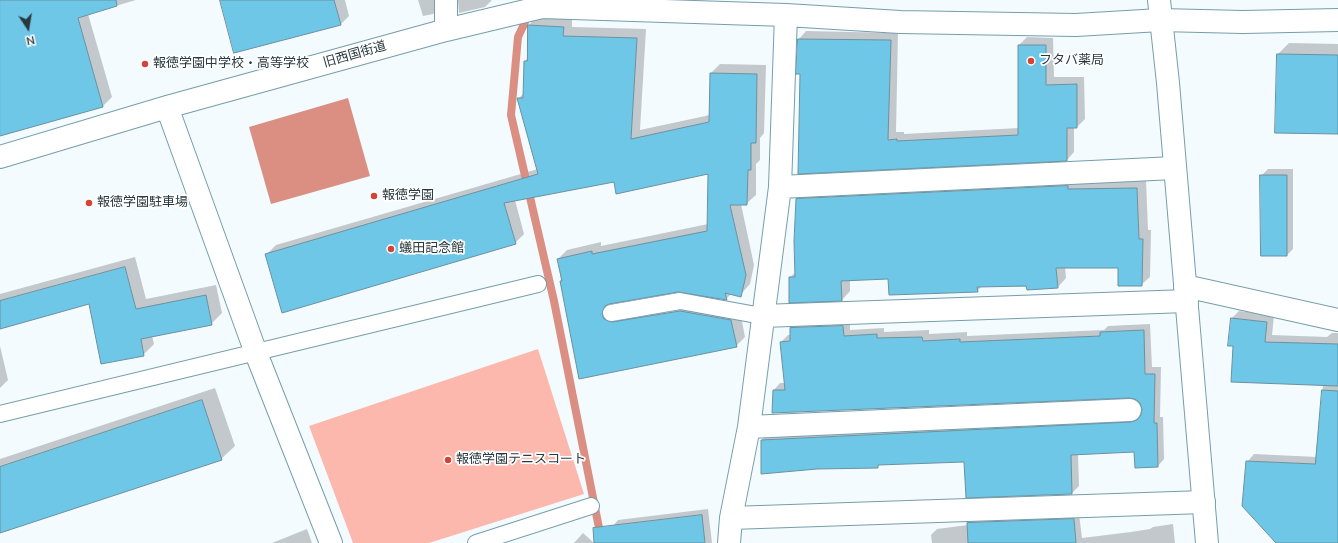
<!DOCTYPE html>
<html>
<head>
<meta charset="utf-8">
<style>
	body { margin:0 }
	#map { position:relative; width:1338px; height:543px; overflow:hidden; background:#f3fbfe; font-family:"Nunito Sans",sans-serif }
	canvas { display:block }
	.north { position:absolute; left:8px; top:8px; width:40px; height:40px; -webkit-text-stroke:3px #fff; paint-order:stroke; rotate:168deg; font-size:11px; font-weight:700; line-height:16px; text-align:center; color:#29393f }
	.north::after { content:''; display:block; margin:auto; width:14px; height:18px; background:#29393f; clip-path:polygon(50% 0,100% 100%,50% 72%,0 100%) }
</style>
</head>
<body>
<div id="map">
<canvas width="1338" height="543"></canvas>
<div class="north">N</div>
</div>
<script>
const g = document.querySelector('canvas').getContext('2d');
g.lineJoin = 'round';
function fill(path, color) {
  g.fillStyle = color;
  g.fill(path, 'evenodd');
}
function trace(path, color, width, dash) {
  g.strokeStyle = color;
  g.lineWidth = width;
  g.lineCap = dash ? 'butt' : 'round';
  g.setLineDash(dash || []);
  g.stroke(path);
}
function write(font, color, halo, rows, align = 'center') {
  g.font = font + ' "Nunito Sans","Noto Sans JP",sans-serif';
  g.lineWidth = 3.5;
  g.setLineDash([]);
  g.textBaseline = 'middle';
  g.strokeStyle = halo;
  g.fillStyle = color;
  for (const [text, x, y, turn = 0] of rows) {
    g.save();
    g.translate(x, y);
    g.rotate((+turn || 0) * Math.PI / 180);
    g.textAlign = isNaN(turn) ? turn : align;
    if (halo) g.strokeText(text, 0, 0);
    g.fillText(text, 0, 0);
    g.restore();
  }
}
fill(new Path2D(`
	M 538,349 L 584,494 L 429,543 L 353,543 L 309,426 Z`), '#fcb8ad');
fill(new Path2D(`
	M 348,98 L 370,176 L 271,204 L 249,127 Z`), '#db8e82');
fill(new Path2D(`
	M 0,0 L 136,0 L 88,14 L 112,97 L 103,106 L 0,135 Z
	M 221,0 L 345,0 L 349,16 L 340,25 Z
	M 418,0 L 442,0 L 442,5 L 433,14 L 423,16 Z
	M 458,0 L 504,0 L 492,0 L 485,7 L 459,13 Z
	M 538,15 L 572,17 L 572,27 L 646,29 L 640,130 L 710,115 L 711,73 L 720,64 L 766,65 L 764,133 L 760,138 L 760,160 L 756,164 L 756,195 L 746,204 L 741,204 L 754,265 L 750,284 L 741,294 L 732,293 L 726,299 L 678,291 L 611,302 L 610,305 L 613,310 L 690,302 L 740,311 L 745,337 L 736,346 L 580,377 L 565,308 L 558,259 L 567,250 L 601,242 L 601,246 L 708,224 L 709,173 L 614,181 L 515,200 L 524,234 L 515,243 L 266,255 L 276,245 L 538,169 L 519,98 L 524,93 L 525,61 L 528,58 L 529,25 Z
	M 806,31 L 898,33 L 896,132 L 904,132 L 904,134 L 1019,128 L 1019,45 L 1027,37 L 1053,38 L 1054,77 L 1084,77 L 1085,119 L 1077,127 L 1074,127 L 1074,152 L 1067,160 L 799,173 L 801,73 L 799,39 Z
	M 1289,43 L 1338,44 L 1338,133 L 1278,54 Z
	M 1268,169 L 1293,169 L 1293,249 L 1287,255 L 1261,176 Z
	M 1146,180 L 1148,230 L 1151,230 L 1150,277 L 1141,285 L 1119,267 L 1065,267 L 1066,278 L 1058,287 L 982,286 L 977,291 L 889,278 L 850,280 L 850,291 L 842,300 L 790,277 L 796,272 L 797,199 L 806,191 Z
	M 135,257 L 146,299 L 216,285 L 222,313 L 211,324 L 152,336 L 154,344 L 143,355 L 90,303 L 0,328 L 0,294 Z
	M 1239,311 L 1274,315 L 1272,335 L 1327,337 L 1332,333 L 1338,333 L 1338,543 L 1277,543 L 1247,462 L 1254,454 L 1317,457 L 1323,385 L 1234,345 L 1232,318 Z
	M 850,319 L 850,330 L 884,328 L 884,332 L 929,330 L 929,334 L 967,332 L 967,336 L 1104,330 L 1108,326 L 1150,324 L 1152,367 L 1161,367 L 1160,417 L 1163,417 L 1164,459 L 1158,466 L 1135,451 L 1078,453 L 1079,486 L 1072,493 L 967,497 L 965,461 L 880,464 L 877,467 L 762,440 L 768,433 L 1142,415 L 1143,410 L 1141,402 L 1136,398 L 1130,397 L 773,412 L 774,390 L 780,383 L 785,383 L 781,342 L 788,335 L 791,335 L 791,328 L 798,321 Z
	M 0,346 L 8,380 L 0,388 Z
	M 215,388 L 235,446 L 221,459 L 0,532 L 0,459 Z
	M 708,509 L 712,543 L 614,543 L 612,527 L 618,520 Z
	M 1079,514 L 1082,538 L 1131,532 L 1150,529 L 1153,527 L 1173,524 L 1175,543 L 932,543 L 931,535 L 937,529 L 968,525 L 968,523 L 973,517 Z
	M 307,529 L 312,543 L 272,543 Z
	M 583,533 L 594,543 L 574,543 Z`), '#0003');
trace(new Path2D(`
	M 525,22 L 518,37 L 511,115 L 554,301 L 602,543`), '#db8e82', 8);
const building = new Path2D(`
	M 0,0 L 116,0 L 117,6 L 78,18 L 103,107 L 0,136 Z
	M 220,0 L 334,0 L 341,25 L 234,53 Z
	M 528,25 L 564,27 L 563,36 L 637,38 L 631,139 L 709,122 L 710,73 L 757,74 L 756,143 L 751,143 L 751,170 L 748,170 L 747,205 L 730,205 L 746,275 L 741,297 L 725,293 L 727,300 L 678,292 L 609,304 L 605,306 L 602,314 L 604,319 L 612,322 L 680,311 L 731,320 L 737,347 L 579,379 L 560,281 L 562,281 L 557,259 L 592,251 L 592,254 L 707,231 L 708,174 L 616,194 L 614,182 L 504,203 L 516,244 L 282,313 L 265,254 L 538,174 L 517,98 L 523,98 L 524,61 L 527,61 Z
	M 798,39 L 891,40 L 888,140 L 897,139 L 897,141 L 1018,135 L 1018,45 L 1046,45 L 1046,85 L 1077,84 L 1077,128 L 1067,128 L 1067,161 L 798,174 L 800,74 L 796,74 Z
	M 1277,54 L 1338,55 L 1338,134 L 1275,133 Z
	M 1260,175 L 1287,175 L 1287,256 L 1261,256 Z
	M 1068,186 L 1068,189 L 1137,188 L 1139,239 L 1143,239 L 1142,286 L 1118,286 L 1118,268 L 1056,268 L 1058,288 L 1027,290 L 1026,286 L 977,287 L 978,292 L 889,295 L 888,279 L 841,281 L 842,301 L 789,303 L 789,277 L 795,277 L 794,241 L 796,199 Z
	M 125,267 L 136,309 L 206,295 L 212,325 L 141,339 L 144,356 L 101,364 L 89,304 L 0,329 L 0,301 Z
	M 1231,318 L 1267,322 L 1265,342 L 1338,344 L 1338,386 L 1231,382 L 1233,346 L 1228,346 Z
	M 843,326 L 844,336 L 877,334 L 877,338 L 922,337 L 923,341 L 960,339 L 960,342 L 1100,336 L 1100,332 L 1144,330 L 1145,374 L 1155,374 L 1154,423 L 1157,423 L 1158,467 L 1135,468 L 1134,452 L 1071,455 L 1072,494 L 966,498 L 964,462 L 878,465 L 878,468 L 817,469 L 761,474 L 761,440 L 1131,422 L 1137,420 L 1141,415 L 1142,409 L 1140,403 L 1135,399 L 1129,398 L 772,413 L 773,390 L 785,390 L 780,342 L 790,341 L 790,328 Z
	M 1322,390 L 1338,391 L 1338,543 L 1276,543 L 1242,506 L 1246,461 L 1315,464 Z
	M 202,400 L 222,460 L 0,533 L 0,467 Z
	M 702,515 L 705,543 L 594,543 L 593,528 Z
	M 1074,519 L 1076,543 L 968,543 L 967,523 Z`);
fill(building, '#6ec7e6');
trace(building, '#6b919f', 1);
const lane = new Path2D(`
	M 611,313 L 680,301 L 762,316
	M 0,414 L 538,284
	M 476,543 L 591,506`);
const street = new Path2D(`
	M 446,30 L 542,7 L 786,15 L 900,22 L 1076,25 L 1160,20 L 1243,22 L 1338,20
	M 167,107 L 256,353 L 331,543
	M 0,157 L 167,107 L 446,30 L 446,0
	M 780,187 L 1174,168
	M 1185,286 L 1338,320
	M 762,316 L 1187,301
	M 749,427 L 1130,410
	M 731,518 L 1204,502
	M 729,543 L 731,518 L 749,427 L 780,187 L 786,15`);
const secondary = new Path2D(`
	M 1159,0 L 1168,83 L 1207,543`);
trace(lane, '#769dab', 18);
trace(street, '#769dab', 24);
trace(secondary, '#769dab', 24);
trace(lane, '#fff', 16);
trace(street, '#fff', 22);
trace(secondary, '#fff', 22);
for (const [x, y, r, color] of [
	[1031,61,4,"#d24536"],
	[145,64,4,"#d24536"],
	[374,196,4,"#d24536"],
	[89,203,4,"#d24536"],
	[391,249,4,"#d24536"],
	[448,460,4,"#d24536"]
]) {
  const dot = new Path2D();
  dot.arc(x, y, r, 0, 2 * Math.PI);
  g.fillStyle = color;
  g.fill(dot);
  trace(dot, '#fff', 1.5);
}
write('13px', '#29393f', '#fff', [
	["旧西国街道",355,55,-16]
]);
write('13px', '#29393f', '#fff', [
	["フタバ薬局",1039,61],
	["報徳学園中学校・高等学校",153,64],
	["報徳学園",382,196],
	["報徳学園駐車場",97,203],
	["蟻田記念館",399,249],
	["報徳学園テニスコート",456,460]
], 'left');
</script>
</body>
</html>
